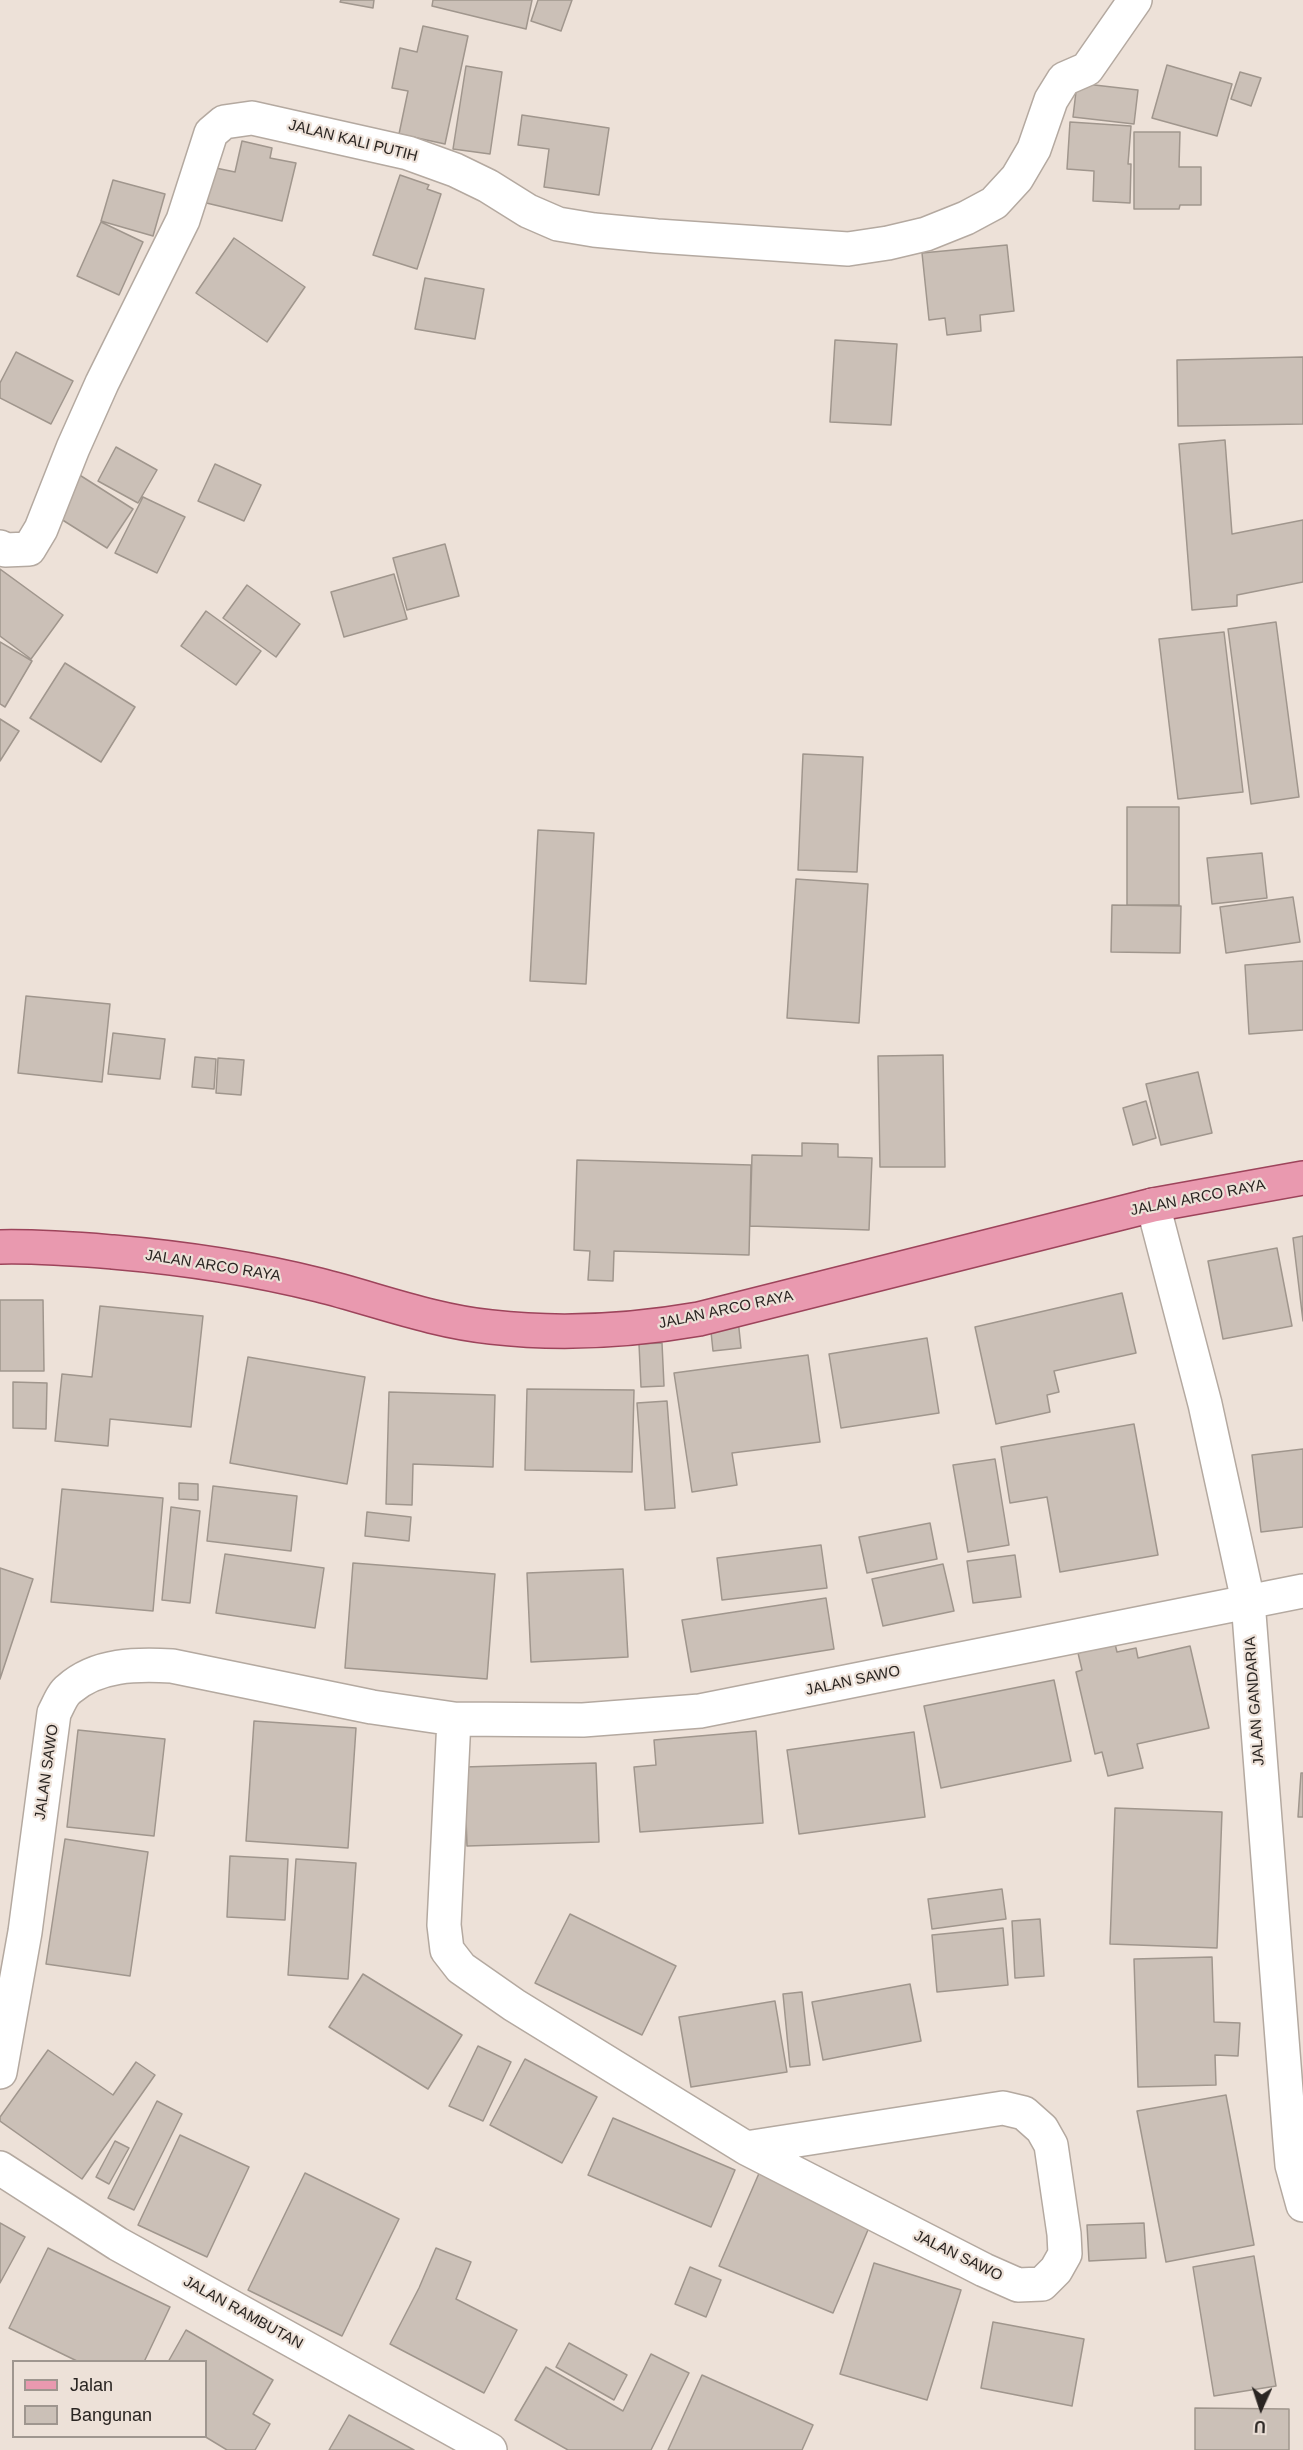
<!DOCTYPE html>
<html>
<head>
<meta charset="utf-8">
<style>
	body { margin:0 }
	#map { position:relative; width:1303px; height:2450px; overflow:hidden; background:#ede1d8; font-family:Arial,sans-serif }
	canvas { display:block }
	.legend { position:absolute; left:12px; top:2360px; width:195px; height:78px; box-sizing:border-box; background:#ede1d8; border:2px solid #9f968f; margin:0; padding:8px 10px; list-style:none; font-size:18px; color:#2a2522 }
	.legend li { display:flex; align-items:center; gap:12px; height:30px }
	.legend b { width:30px; border:2px solid #9f968f }
	.north { position:absolute; left:1231px; top:2378px; width:60px; height:60px; -webkit-text-stroke:4px #ede1d8; paint-order:stroke; rotate:183deg; font-size:16px; font-weight:700; line-height:24px; text-align:center; color:#2a2522 }
	.north::after { content:''; display:block; margin:auto; width:21px; height:27px; background:#2a2522; clip-path:polygon(50% 0,100% 100%,50% 72%,0 100%) }
</style>
</head>
<body>
<div id="map">
<canvas width="1303" height="2450"></canvas>
<ul class="legend">
<li><b style="height:8px;background:#e999af"></b>Jalan</li>
<li><b style="height:16px;background:#cbc0b7"></b>Bangunan</li>
</ul>
<div class="north">U</div>
</div>
<script>
const g = document.querySelector('canvas').getContext('2d');
g.lineJoin = 'round';
function fill(path, color) {
  g.fillStyle = color;
  g.fill(path, 'evenodd');
}
function trace(path, color, width, dash) {
  g.strokeStyle = color;
  g.lineWidth = width;
  g.lineCap = dash ? 'butt' : 'round';
  g.setLineDash(dash || []);
  g.stroke(path);
}
function write(font, color, halo, rows, align = 'center') {
  g.font = font + ' Arial,sans-serif';
  g.lineWidth = 4.5;
  g.setLineDash([]);
  g.textBaseline = 'middle';
  g.strokeStyle = halo;
  g.fillStyle = color;
  for (const [text, x, y, turn = 0] of rows) {
    g.save();
    g.translate(x, y);
    g.rotate((+turn || 0) * Math.PI / 180);
    g.textAlign = isNaN(turn) ? turn : align;
    if (halo) g.strokeText(text, 0, 0);
    g.fillText(text, 0, 0);
    g.restore();
  }
}
const building = new Path2D(`
	M 341,0 L 374,0 L 373,8 L 340,2 Z
	M 433,0 L 532,0 L 526,29 L 432,6 Z
	M 538,0 L 572,0 L 561,31 L 531,21 Z
	M 423,26 L 468,36 L 445,144 L 399,134 L 408,91 L 392,88 L 400,48 L 417,52 Z
	M 1167,65 L 1232,84 L 1217,136 L 1152,118 Z
	M 466,66 L 502,72 L 490,154 L 453,149 Z
	M 1240,72 L 1261,78 L 1251,106 L 1231,99 Z
	M 1077,83 L 1138,90 L 1134,124 L 1073,117 Z
	M 522,115 L 609,128 L 599,195 L 544,187 L 549,149 L 518,145 Z
	M 1070,122 L 1131,126 L 1128,164 L 1131,164 L 1130,203 L 1093,201 L 1094,171 L 1067,169 Z
	M 1134,132 L 1180,132 L 1179,167 L 1201,167 L 1201,205 L 1180,205 L 1179,209 L 1134,209 Z
	M 242,141 L 272,148 L 270,158 L 296,163 L 282,221 L 198,201 L 206,166 L 235,172 Z
	M 400,175 L 429,185 L 427,189 L 441,194 L 417,269 L 373,255 Z
	M 113,180 L 165,194 L 153,236 L 101,221 Z
	M 101,222 L 143,242 L 119,295 L 77,276 Z
	M 234,238 L 305,287 L 267,342 L 196,293 Z
	M 1007,245 L 1014,311 L 980,315 L 981,331 L 947,335 L 945,318 L 929,320 L 922,253 Z
	M 425,278 L 484,289 L 475,339 L 415,329 Z
	M 835,340 L 897,344 L 891,425 L 830,422 Z
	M 16,352 L 73,381 L 51,424 L 0,398 L 0,383 Z
	M 1303,357 L 1303,424 L 1178,426 L 1177,360 Z
	M 1225,440 L 1232,534 L 1303,520 L 1303,582 L 1237,595 L 1237,606 L 1192,610 L 1179,444 Z
	M 116,447 L 157,470 L 138,503 L 98,481 Z
	M 215,464 L 261,485 L 244,521 L 198,501 Z
	M 78,474 L 133,509 L 107,548 L 53,514 Z
	M 143,497 L 185,517 L 157,573 L 115,553 Z
	M 445,544 L 459,596 L 407,610 L 393,558 Z
	M 0,569 L 63,615 L 31,659 L 0,636 Z
	M 394,574 L 407,619 L 344,637 L 331,592 Z
	M 247,585 L 300,624 L 276,657 L 223,618 Z
	M 206,611 L 261,651 L 236,685 L 181,646 Z
	M 1276,622 L 1299,797 L 1251,804 L 1228,629 Z
	M 1224,632 L 1243,792 L 1178,799 L 1159,639 Z
	M 0,642 L 32,661 L 5,707 L 0,704 Z
	M 65,663 L 135,707 L 101,762 L 30,718 Z
	M 0,719 L 19,731 L 0,761 Z
	M 803,754 L 863,757 L 857,872 L 798,870 Z
	M 1127,807 L 1179,807 L 1179,905 L 1127,905 Z
	M 538,830 L 594,833 L 586,984 L 530,981 Z
	M 1262,853 L 1267,898 L 1212,904 L 1207,858 Z
	M 796,879 L 868,884 L 859,1023 L 787,1018 Z
	M 1293,897 L 1300,942 L 1226,953 L 1220,907 Z
	M 1112,905 L 1181,906 L 1180,953 L 1111,952 Z
	M 1303,961 L 1303,1030 L 1249,1034 L 1245,965 Z
	M 26,996 L 110,1004 L 102,1082 L 18,1073 Z
	M 113,1033 L 165,1039 L 160,1079 L 108,1074 Z
	M 943,1055 L 945,1167 L 880,1167 L 878,1056 Z
	M 195,1057 L 216,1059 L 214,1089 L 192,1087 Z
	M 218,1058 L 244,1060 L 241,1095 L 216,1093 Z
	M 1198,1072 L 1212,1133 L 1161,1145 L 1146,1084 Z
	M 1146,1101 L 1156,1138 L 1133,1145 L 1123,1108 Z
	M 802,1143 L 838,1144 L 838,1157 L 872,1158 L 869,1230 L 750,1226 L 752,1155 L 802,1156 Z
	M 577,1160 L 751,1165 L 749,1255 L 614,1251 L 613,1281 L 588,1280 L 590,1251 L 574,1250 Z
	M 1303,1236 L 1303,1321 L 1293,1238 Z
	M 1277,1248 L 1292,1326 L 1223,1339 L 1208,1261 Z
	M 1122,1293 L 1136,1353 L 1054,1371 L 1059,1392 L 1047,1395 L 1050,1412 L 996,1424 L 975,1327 Z
	M 0,1300 L 43,1300 L 44,1371 L 0,1371 Z
	M 100,1306 L 203,1316 L 191,1427 L 110,1419 L 108,1446 L 55,1441 L 62,1374 L 92,1377 Z
	M 738,1319 L 741,1348 L 713,1351 L 710,1322 Z
	M 927,1338 L 939,1413 L 841,1428 L 829,1354 Z
	M 662,1343 L 664,1386 L 641,1387 L 639,1344 Z
	M 808,1355 L 820,1442 L 732,1453 L 737,1485 L 692,1492 L 674,1373 Z
	M 248,1357 L 365,1377 L 347,1484 L 230,1463 Z
	M 13,1382 L 47,1383 L 46,1429 L 13,1428 Z
	M 527,1389 L 634,1390 L 632,1472 L 525,1470 Z
	M 389,1392 L 495,1395 L 493,1467 L 413,1464 L 412,1505 L 386,1504 Z
	M 667,1401 L 675,1508 L 645,1510 L 637,1403 Z
	M 1134,1424 L 1158,1555 L 1060,1572 L 1047,1497 L 1010,1503 L 1001,1447 Z
	M 1303,1449 L 1303,1527 L 1261,1532 L 1252,1455 Z
	M 995,1459 L 1009,1545 L 968,1552 L 953,1465 Z
	M 179,1483 L 198,1484 L 198,1500 L 179,1499 Z
	M 213,1486 L 297,1496 L 291,1551 L 207,1541 Z
	M 62,1489 L 163,1498 L 153,1611 L 51,1602 Z
	M 171,1507 L 200,1511 L 190,1603 L 162,1600 Z
	M 367,1512 L 411,1517 L 409,1541 L 365,1536 Z
	M 930,1523 L 937,1559 L 867,1573 L 859,1537 Z
	M 821,1545 L 827,1588 L 722,1600 L 717,1558 Z
	M 225,1554 L 324,1568 L 315,1628 L 216,1613 Z
	M 1015,1555 L 1021,1597 L 973,1603 L 967,1561 Z
	M 353,1563 L 495,1574 L 487,1679 L 345,1668 Z
	M 943,1564 L 954,1611 L 883,1626 L 872,1579 Z
	M 0,1568 L 33,1579 L 0,1679 Z
	M 623,1569 L 628,1657 L 531,1662 L 527,1573 Z
	M 826,1598 L 834,1649 L 691,1672 L 682,1620 Z
	M 1115,1644 L 1117,1652 L 1136,1648 L 1138,1658 L 1190,1646 L 1209,1728 L 1137,1744 L 1143,1768 L 1108,1776 L 1102,1752 L 1095,1754 L 1076,1672 L 1082,1670 L 1078,1653 Z
	M 1054,1680 L 1071,1761 L 941,1788 L 924,1706 Z
	M 254,1721 L 356,1728 L 348,1848 L 246,1841 Z
	M 78,1730 L 165,1739 L 154,1836 L 67,1827 Z
	M 756,1731 L 763,1823 L 640,1832 L 634,1767 L 656,1765 L 654,1740 Z
	M 914,1732 L 925,1817 L 799,1834 L 787,1750 Z
	M 596,1763 L 599,1842 L 467,1846 L 464,1767 Z
	M 1301,1773 L 1303,1773 L 1303,1817 L 1298,1817 Z
	M 1115,1808 L 1222,1812 L 1217,1948 L 1110,1944 Z
	M 65,1839 L 148,1852 L 130,1976 L 46,1964 Z
	M 230,1856 L 288,1859 L 285,1920 L 227,1917 Z
	M 296,1859 L 356,1863 L 348,1979 L 288,1975 Z
	M 1002,1889 L 1006,1919 L 932,1929 L 928,1899 Z
	M 570,1914 L 676,1966 L 642,2035 L 535,1983 Z
	M 1040,1919 L 1044,1976 L 1015,1978 L 1012,1921 Z
	M 1003,1928 L 1008,1985 L 937,1992 L 932,1935 Z
	M 1212,1957 L 1214,2022 L 1240,2023 L 1238,2056 L 1215,2055 L 1216,2085 L 1138,2087 L 1134,1959 Z
	M 363,1974 L 462,2035 L 428,2089 L 329,2027 Z
	M 910,1984 L 921,2041 L 823,2060 L 812,2002 Z
	M 802,1992 L 810,2065 L 790,2067 L 783,1994 Z
	M 775,2001 L 787,2072 L 691,2087 L 679,2017 Z
	M 478,2046 L 511,2062 L 483,2121 L 449,2106 Z
	M 48,2050 L 113,2095 L 136,2062 L 155,2075 L 82,2179 L 0,2121 L 0,2117 Z
	M 525,2059 L 597,2097 L 562,2163 L 490,2125 Z
	M 1226,2095 L 1254,2245 L 1166,2262 L 1137,2111 Z
	M 157,2101 L 182,2114 L 134,2210 L 108,2198 Z
	M 613,2118 L 735,2170 L 711,2227 L 588,2175 Z
	M 180,2135 L 249,2167 L 207,2257 L 138,2225 Z
	M 115,2141 L 129,2148 L 109,2184 L 96,2177 Z
	M 760,2171 L 873,2218 L 833,2313 L 719,2266 Z
	M 305,2173 L 399,2219 L 342,2336 L 248,2290 Z
	M 0,2223 L 25,2237 L 0,2283 Z
	M 1144,2223 L 1146,2258 L 1089,2261 L 1087,2225 Z
	M 48,2248 L 170,2307 L 144,2362 L 79,2362 L 9,2328 Z
	M 436,2248 L 471,2262 L 456,2299 L 517,2330 L 484,2393 L 390,2344 L 419,2288 Z
	M 1254,2256 L 1276,2386 L 1214,2396 L 1193,2267 Z
	M 874,2263 L 961,2290 L 927,2400 L 840,2374 Z
	M 690,2267 L 721,2280 L 706,2317 L 675,2304 Z
	M 993,2322 L 1084,2339 L 1072,2406 L 981,2388 Z
	M 186,2330 L 273,2380 L 253,2414 L 270,2424 L 255,2450 L 227,2450 L 204,2436 L 206,2362 L 168,2362 Z
	M 569,2343 L 627,2375 L 614,2400 L 556,2367 Z
	M 651,2354 L 689,2373 L 651,2450 L 568,2450 L 515,2420 L 546,2367 L 623,2411 Z
	M 702,2375 L 813,2425 L 802,2450 L 668,2450 Z
	M 1195,2408 L 1289,2409 L 1289,2450 L 1195,2450 Z
	M 349,2415 L 414,2450 L 329,2450 Z`);
fill(building, '#cbc0b7');
trace(building, '#a0968d', 1.5);
const minor = new Path2D(`
	M 0,547 L 5,550 L 29,549 L 41,529 L 73,448 L 102,383 L 183,220 L 211,133 L 224,122 L 252,118 L 408,153 L 455,170 L 488,186 L 528,211 L 558,224 L 594,230 L 657,236 L 848,249 L 888,243 L 926,234 L 966,218 L 994,203 L 1017,178 L 1034,149 L 1051,100 L 1064,79 L 1087,69 L 1135,0
	M 1153,1205 L 1205,1404 L 1248,1601 L 1290,2142 L 1292,2165 L 1303,2205
	M 454,1719 L 444,1925 L 447,1950 L 461,1968 L 514,2005 L 746,2148 L 984,2270 L 1018,2285 L 1042,2284 L 1056,2270 L 1065,2254 L 1064,2234 L 1051,2145 L 1042,2129 L 1024,2113 L 1003,2108 L 746,2148
	M 0,2072 L 25,1932 L 54,1713 C 58,1706 62,1694 69,1689 C 97,1664 137,1664 172,1666 L 372,1707 L 454,1719 L 583,1720 L 700,1711 L 1303,1591
	M 0,2168 L 118,2244 L 490,2450`);
const major = new Path2D(`
	M 0,1247 C 38,1246 75,1249 113,1252 C 183,1258 251,1268 319,1285 C 375,1299 432,1321 491,1327 C 560,1335 630,1331 699,1319 L 1153,1205 L 1303,1178`);
trace(minor, '#b4a9a0', 36);
trace(major, '#9d445b', 36);
trace(minor, '#fff', 33);
trace(major, '#e999af', 33);
write('15px', '#2a2522', '#ede1d8', [
	["JALAN KALI PUTIH",353,141,14],
	["JALAN ARCO RAYA",1198,1198,-11],
	["JALAN ARCO RAYA",213,1266,9],
	["JALAN ARCO RAYA",726,1310,-12],
	["JALAN SAWO",853,1681,-12],
	["JALAN GANDARIA",1255,1701,-94],
	["JALAN SAWO",47,1772,-82],
	["JALAN SAWO",958,2256,26],
	["JALAN RAMBUTAN",243,2313,29]
]);
</script>
</body>
</html>
